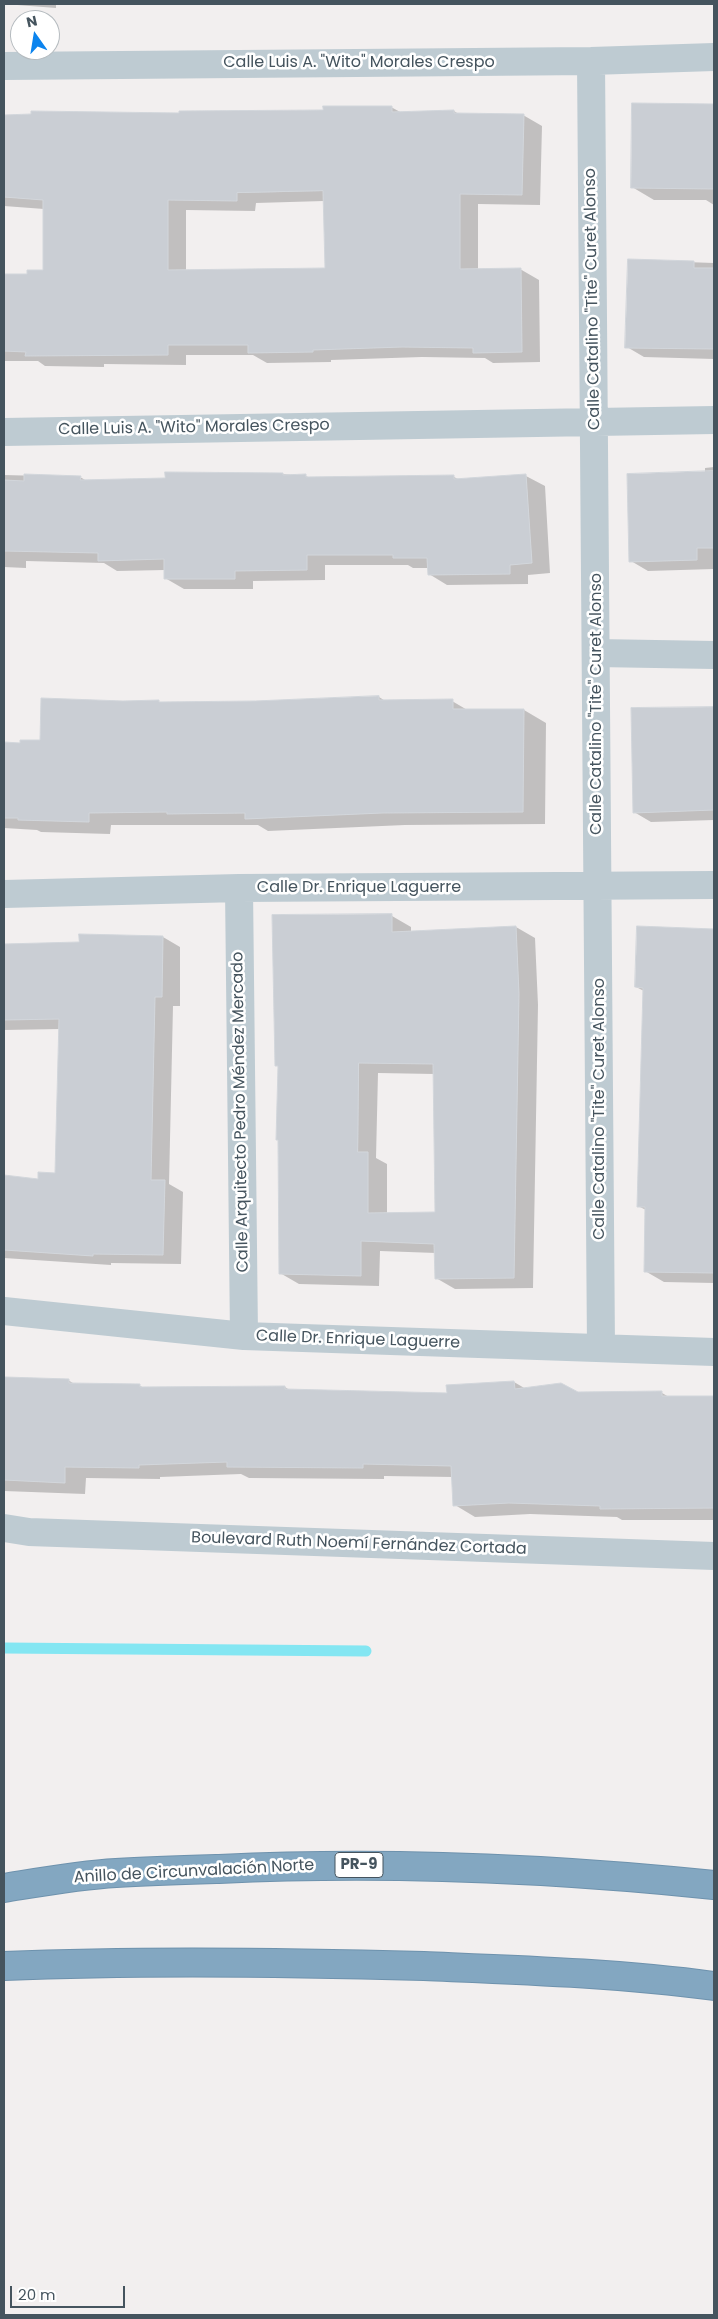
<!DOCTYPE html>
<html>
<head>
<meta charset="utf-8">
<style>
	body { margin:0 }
	#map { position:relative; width:718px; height:2319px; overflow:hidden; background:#f2efef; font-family:Poppins,sans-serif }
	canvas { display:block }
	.frame { position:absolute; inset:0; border:5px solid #45545e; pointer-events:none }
	.north { position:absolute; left:10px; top:10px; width:50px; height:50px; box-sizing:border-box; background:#fff; border:1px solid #b5bbbf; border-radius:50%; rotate:347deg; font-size:14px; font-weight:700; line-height:20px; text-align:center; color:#45545e }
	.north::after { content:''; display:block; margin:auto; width:18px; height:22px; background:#0c84ee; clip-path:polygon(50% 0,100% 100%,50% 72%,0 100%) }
	.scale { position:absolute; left:10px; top:2286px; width:115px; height:22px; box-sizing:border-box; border:2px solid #45545e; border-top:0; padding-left:6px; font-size:15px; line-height:18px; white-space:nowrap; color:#45545e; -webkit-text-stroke:4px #fff; paint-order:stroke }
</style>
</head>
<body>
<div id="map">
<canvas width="718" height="2319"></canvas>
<div class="frame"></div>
<div class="north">N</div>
<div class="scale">20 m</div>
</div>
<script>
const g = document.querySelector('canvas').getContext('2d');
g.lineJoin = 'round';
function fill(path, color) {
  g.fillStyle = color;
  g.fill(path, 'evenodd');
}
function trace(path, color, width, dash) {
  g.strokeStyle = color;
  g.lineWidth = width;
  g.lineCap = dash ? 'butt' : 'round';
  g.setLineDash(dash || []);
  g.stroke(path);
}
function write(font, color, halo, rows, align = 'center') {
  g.font = font + ' Poppins,sans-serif';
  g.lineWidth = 5;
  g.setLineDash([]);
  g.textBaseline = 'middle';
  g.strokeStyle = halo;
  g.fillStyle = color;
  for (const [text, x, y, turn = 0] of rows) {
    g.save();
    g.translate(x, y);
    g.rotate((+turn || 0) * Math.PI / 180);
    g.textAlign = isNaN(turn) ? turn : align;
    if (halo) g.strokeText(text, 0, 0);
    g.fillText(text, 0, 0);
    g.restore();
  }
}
fill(new Path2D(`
	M 4,4 L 56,4 L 56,8 Z
	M 634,104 L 714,104 L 714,205 L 706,200 L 654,200 L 632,187 Z
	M 391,107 L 402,113 L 454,111 L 460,115 L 523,115 L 542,126 L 540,205 L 478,204 L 478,270 L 520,269 L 539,280 L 540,362 L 493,363 L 485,358 L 422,357 L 331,360 L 331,362 L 267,363 L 253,355 L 186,355 L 186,365 L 104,364 L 104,367 L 45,366 L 38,361 L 4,361 L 4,275 L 28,276 L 44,272 L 44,209 L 4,206 L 4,116 L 324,111 ZM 324,201 L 326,269 L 186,271 L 186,210 L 255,211 L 256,203 Z
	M 629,260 L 714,263 L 714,359 L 644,357 L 627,347 Z
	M 714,467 L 714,569 L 648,571 L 631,561 L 705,473 L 705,468 Z
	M 282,474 L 306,476 L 310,478 L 454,477 L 460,480 L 526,476 L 545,486 L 550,573 L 528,575 L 528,584 L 447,585 L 429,574 L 429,568 L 413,568 L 408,565 L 325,565 L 325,580 L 253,581 L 253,589 L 184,589 L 165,578 L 165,570 L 117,571 L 104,563 L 26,561 L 26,568 L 4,567 L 4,475 L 80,477 L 87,481 Z
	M 379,697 L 387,702 L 452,701 L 469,711 L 524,710 L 546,723 L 545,824 L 405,825 L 268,831 L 258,825 L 111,825 L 110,834 L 41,832 L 37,830 L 4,828 L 4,744 L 41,742 L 123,702 L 255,703 Z
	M 714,708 L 714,820 L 651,822 L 634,812 L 632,710 Z
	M 392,916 L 411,927 L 411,932 L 516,927 L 535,938 L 538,1005 L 533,1288 L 455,1289 L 436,1278 L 436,1253 L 380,1251 L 379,1286 L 299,1284 L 280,1273 L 279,1067 L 276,1065 ZM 378,1073 L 434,1074 L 436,1213 L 387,1214 L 387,1164 L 376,1158 Z
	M 639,927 L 714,931 L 714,1283 L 664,1282 L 645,1271 L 646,1210 L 638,1206 L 644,991 L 636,987 Z
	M 163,937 L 180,947 L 180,1006 L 173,1006 L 169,1184 L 183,1192 L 181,1264 L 111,1263 L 111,1265 L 4,1258 L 4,1176 L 39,1180 L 56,1174 L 60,1029 L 4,1030 L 4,945 L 80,944 Z
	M 4,1377 L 68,1380 L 76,1385 L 140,1386 L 145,1388 L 285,1387 L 291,1391 L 448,1394 L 514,1382 L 526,1389 L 578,1393 L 662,1393 L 669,1397 L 714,1397 L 714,1520 L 622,1520 L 617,1517 L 530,1514 L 475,1517 L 455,1505 L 453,1477 L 384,1476 L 384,1479 L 249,1478 L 241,1474 L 160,1477 L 160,1479 L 86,1478 L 85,1494 L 4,1491 Z`), '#0003');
trace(new Path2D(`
	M 4,1648 L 366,1651`), '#84e6f2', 11);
const building = new Path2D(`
	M 632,103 L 714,104 L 714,189 L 631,188 Z
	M 323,106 L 392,106 L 392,112 L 454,110 L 454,113 L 524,114 L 522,195 L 460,194 L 460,269 L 521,268 L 522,352 L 473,353 L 473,348 L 402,347 L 313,350 L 313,352 L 248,353 L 248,345 L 168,345 L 168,355 L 25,356 L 26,352 L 4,351 L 4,274 L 27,274 L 27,270 L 43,270 L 43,200 L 4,197 L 4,115 L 31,114 L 31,111 L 179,113 L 179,111 L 323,110 ZM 323,191 L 325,268 L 168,270 L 168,200 L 237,201 L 237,193 Z
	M 628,259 L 694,261 L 694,268 L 714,268 L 714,349 L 625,348 Z
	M 714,471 L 714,548 L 697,548 L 697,560 L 629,562 L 627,474 Z
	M 165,472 L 283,473 L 283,475 L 306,474 L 306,477 L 454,475 L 454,479 L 526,474 L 532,563 L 510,565 L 510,574 L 428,575 L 427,558 L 393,558 L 393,555 L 307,555 L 307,570 L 235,571 L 235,579 L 164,579 L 164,559 L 98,561 L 98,553 L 4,551 L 4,480 L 24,481 L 24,474 L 81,476 L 80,480 L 165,478 Z
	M 379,696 L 379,700 L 453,699 L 453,709 L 524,709 L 523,812 L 382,813 L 245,819 L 245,813 L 167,814 L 167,812 L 89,813 L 89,822 L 18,820 L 18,818 L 4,818 L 4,742 L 20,743 L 20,740 L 40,740 L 41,698 L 123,701 L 159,700 L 159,702 L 255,701 Z
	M 714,707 L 714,810 L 633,813 L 631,708 Z
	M 392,914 L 392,932 L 516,926 L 519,994 L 514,1278 L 435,1279 L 434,1244 L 361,1241 L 361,1276 L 279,1274 L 278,1140 L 276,1140 L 278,1066 L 275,1066 L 272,915 ZM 359,1063 L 433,1064 L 435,1212 L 368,1213 L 368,1152 L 358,1152 Z
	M 637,926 L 714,929 L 714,1273 L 644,1272 L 645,1207 L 637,1207 L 643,988 L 635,987 Z
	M 79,934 L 163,936 L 162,997 L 155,997 L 151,1180 L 165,1180 L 163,1255 L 93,1254 L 93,1256 L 4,1250 L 4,1175 L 38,1179 L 38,1172 L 55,1173 L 59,1019 L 4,1020 L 4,944 L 79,942 Z
	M 5,1377 L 69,1379 L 69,1383 L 140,1384 L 140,1387 L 285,1386 L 285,1389 L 447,1393 L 446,1385 L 514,1381 L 515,1389 L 561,1383 L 578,1392 L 662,1391 L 662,1396 L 714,1396 L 714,1508 L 600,1509 L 600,1506 L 509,1503 L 453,1506 L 451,1466 L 363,1464 L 363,1468 L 227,1467 L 227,1462 L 139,1465 L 139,1468 L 65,1467 L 65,1483 L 4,1480 Z`);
fill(building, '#caced4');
trace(building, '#d2d6db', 1);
const highway = new Path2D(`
	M 4,1888 C 41,1882 79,1875 116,1873 C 150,1871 185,1870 219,1869 C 384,1861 549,1868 714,1885
	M 4,1966 C 144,1960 283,1962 424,1966 C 520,1970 618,1973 714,1986`);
trace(highway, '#6e92ad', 30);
trace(new Path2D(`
	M 591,61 L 601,1348
	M 4,66 L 591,61 L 714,57
	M 4,432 L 714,420
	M 597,653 L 714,655
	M 239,888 L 244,1336
	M 4,894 L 239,888 L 714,885
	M 4,1311 L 244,1336 L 714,1352
	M 4,1528 L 29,1532 L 714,1556`), '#becbd2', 28);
trace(highway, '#83a7c1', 28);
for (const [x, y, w] of [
	[359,1865,48]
]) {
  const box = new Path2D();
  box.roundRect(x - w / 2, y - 12.5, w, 25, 4);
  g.fillStyle = '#fff';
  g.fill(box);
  trace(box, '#45545e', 1);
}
write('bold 15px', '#45545e', null, [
	["PR-9",359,1865]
]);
write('16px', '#45545e', '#fff', [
	["Calle Luis A. \"Wito\" Morales Crespo",359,63],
	["Calle Catalino \"Tite\" Curet Alonso",593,299,-91],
	["Calle Luis A. \"Wito\" Morales Crespo",194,428,-1],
	["Calle Catalino \"Tite\" Curet Alonso",597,704,-90],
	["Calle Dr. Enrique Laguerre",359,888],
	["Calle Catalino \"Tite\" Curet Alonso",600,1109,-90],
	["Calle Arquitecto Pedro Méndez Mercado",241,1112,-91],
	["Calle Dr. Enrique Laguerre",358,1340,2],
	["Boulevard Ruth Noemí Fernández Cortada",359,1544,2],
	["Anillo de Circunvalación Norte",194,1872,-3]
]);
</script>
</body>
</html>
